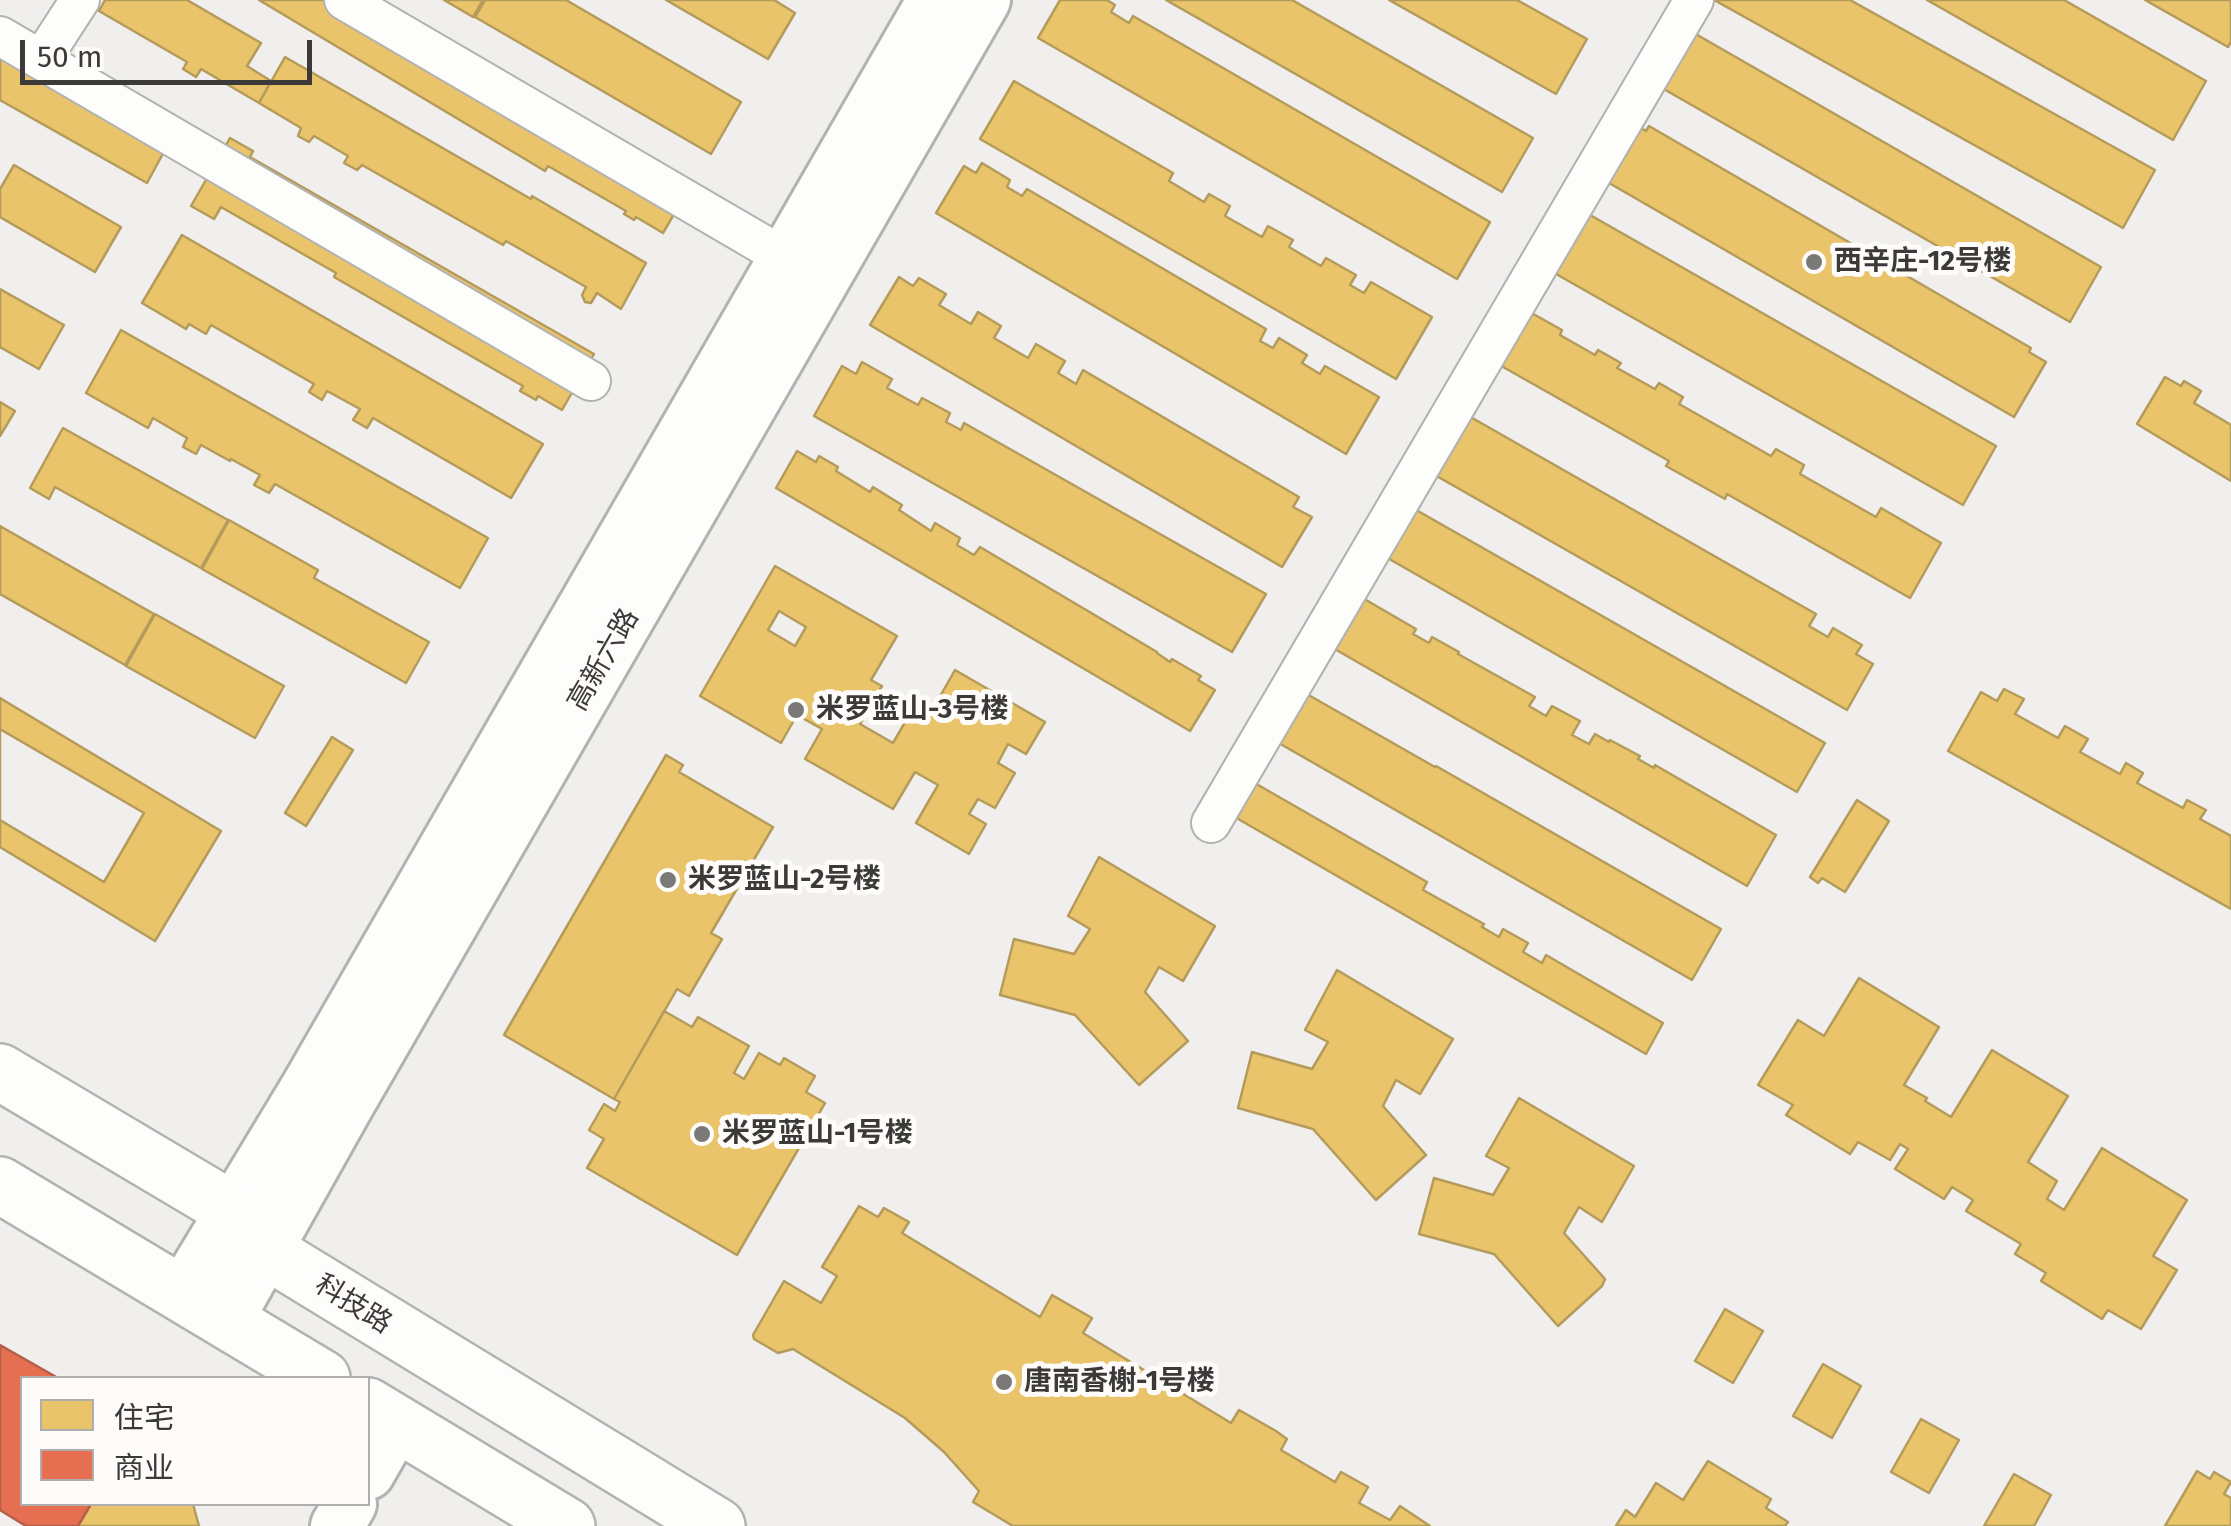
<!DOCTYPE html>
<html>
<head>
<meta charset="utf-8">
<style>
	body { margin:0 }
	#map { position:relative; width:2231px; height:1526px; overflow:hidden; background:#f0efed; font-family:"Fira Sans","Noto Sans SC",sans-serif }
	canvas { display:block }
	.legend { position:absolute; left:20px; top:1376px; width:350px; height:130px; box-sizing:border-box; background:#fefcfa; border:2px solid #b0aead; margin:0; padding:12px 18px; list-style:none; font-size:30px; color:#3b3a39 }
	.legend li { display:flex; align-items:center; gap:20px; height:50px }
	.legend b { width:50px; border:2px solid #b0aead }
	.scale { position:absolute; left:20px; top:40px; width:292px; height:45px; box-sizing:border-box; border:5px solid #3b3a39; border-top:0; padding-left:12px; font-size:30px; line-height:35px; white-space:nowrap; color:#3b3a39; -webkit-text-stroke:8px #fefcfa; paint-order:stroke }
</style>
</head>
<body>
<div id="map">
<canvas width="2231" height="1526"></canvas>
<ul class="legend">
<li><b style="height:28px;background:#e9c46a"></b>住宅</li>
<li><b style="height:28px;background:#e76f51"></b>商业</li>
</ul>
<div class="scale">50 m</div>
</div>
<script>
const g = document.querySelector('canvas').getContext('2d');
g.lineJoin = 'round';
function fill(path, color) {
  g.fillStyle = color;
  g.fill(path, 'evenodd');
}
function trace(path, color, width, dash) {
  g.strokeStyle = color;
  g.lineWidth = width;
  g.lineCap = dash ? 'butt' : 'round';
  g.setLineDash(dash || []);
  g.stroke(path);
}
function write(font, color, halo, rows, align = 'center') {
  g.font = font + ' "Fira Sans","Noto Sans SC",sans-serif';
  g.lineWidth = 10;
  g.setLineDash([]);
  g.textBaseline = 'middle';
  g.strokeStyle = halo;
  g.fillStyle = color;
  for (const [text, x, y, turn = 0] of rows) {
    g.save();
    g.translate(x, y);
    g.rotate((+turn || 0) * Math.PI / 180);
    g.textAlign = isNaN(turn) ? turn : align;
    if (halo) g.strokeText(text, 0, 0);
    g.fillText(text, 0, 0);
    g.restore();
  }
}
const homes = new Path2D(`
	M 105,0 L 187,0 L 261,43 L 247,66 L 271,81 L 259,103 L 201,69 L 196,77 L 183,69 L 187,62 L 99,11 Z
	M 259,0 L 366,0 L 687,192 L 663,233 L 636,217 L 634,220 L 624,214 L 626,211 L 548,166 L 545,171 Z
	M 444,0 L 483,0 L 473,17 Z
	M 485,0 L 566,0 L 741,102 L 711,154 L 475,17 Z
	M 666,0 L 774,0 L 795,13 L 768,59 Z
	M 1060,0 L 1107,0 L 1115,5 L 1111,12 L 1129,23 L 1133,16 L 1490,222 L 1457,279 L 1038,38 Z
	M 1166,0 L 1292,0 L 1533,138 L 1502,192 Z
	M 1389,0 L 1517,0 L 1587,39 L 1556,94 Z
	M 1714,0 L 1850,0 L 2155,170 L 2123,228 Z
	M 1927,0 L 2064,0 L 2206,81 L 2173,140 Z
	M 2145,0 L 2231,0 L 2231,42 L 2228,47 Z
	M 1687,29 L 2101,267 L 2070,322 L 1655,84 Z
	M 0,40 L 172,137 L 147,183 L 0,100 Z
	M 285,57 L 531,199 L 532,196 L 646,263 L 621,309 L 597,293 L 591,303 L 585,302 L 582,295 L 586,287 L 506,241 L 503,245 L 362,165 L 357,170 L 344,163 L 348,156 L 314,136 L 309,142 L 298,136 L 301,128 L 259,103 Z
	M 1014,81 L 1173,173 L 1169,181 L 1204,202 L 1209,194 L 1230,206 L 1225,216 L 1262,237 L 1268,226 L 1293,240 L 1289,247 L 1321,266 L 1326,258 L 1356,275 L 1350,285 L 1364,293 L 1371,282 L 1432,317 L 1396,379 L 980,139 Z
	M 1629,121 L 1646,131 L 1649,126 L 2031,348 L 2029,352 L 2046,362 L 2014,417 L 1597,176 Z
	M 230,138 L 253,151 L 250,157 L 594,354 L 562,410 L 538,396 L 536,400 L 520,391 L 523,386 L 334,277 L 336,273 L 221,207 L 214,219 L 191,206 Z
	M 982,163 L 1010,180 L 1007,187 L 1022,196 L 1027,189 L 1266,329 L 1260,341 L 1273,348 L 1279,338 L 1307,355 L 1302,363 L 1320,374 L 1325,366 L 1379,397 L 1346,454 L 936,213 L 964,166 L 976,173 Z
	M 14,165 L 121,227 L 95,272 L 0,217 L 0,189 Z
	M 1576,207 L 1996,446 L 1963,505 L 1542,266 Z
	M 182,235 L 543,444 L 511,498 L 373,418 L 367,428 L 353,420 L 360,409 L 327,391 L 322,400 L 309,392 L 314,384 L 211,325 L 206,334 L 189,324 L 186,329 L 142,303 Z
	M 899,277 L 913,286 L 919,278 L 946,294 L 939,305 L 971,324 L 978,312 L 1001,326 L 994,338 L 1028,358 L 1036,344 L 1065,361 L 1058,373 L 1076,384 L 1083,370 L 1299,497 L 1293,507 L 1312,517 L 1282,567 L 870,325 Z
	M 0,289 L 64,325 L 39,369 L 0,347 Z
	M 1519,306 L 1562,330 L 1560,335 L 1595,355 L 1598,350 L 1621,363 L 1617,368 L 1655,389 L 1659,383 L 1683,397 L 1679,404 L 1771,456 L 1776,449 L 1804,465 L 1800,474 L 1876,517 L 1881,508 L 1941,543 L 1910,598 L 1727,494 L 1725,499 L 1666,466 L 1669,461 L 1489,359 Z
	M 121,330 L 488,538 L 460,588 L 275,484 L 269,493 L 254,485 L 260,475 L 231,459 L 230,461 L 201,445 L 196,454 L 183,447 L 187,438 L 153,418 L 148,428 L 86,393 Z
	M 862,362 L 892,379 L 887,388 L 918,405 L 922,398 L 950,413 L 946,422 L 961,430 L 964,423 L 1266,594 L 1232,652 L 814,416 L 842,366 L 856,374 Z
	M 2165,377 L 2181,386 L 2184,381 L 2201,391 L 2194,403 L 2231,425 L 2231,481 L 2137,424 Z
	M 0,402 L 15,411 L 0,436 Z
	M 1460,411 L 1816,614 L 1809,626 L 1828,637 L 1833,628 L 1862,645 L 1856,654 L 1873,664 L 1847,710 L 1426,470 Z
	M 63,428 L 228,520 L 201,568 L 55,487 L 49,499 L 30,488 Z
	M 797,451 L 816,462 L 819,456 L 838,467 L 836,471 L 870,492 L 873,487 L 902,505 L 899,510 L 931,531 L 935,523 L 960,538 L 957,545 L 974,555 L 980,547 L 1157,652 L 1157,653 L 1170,662 L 1172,659 L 1201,676 L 1198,680 L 1215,690 L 1190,731 L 776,488 Z
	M 1404,503 L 1825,743 L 1797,792 L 1377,552 Z
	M 229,520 L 318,570 L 314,578 L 429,642 L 406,683 L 202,569 Z
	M 0,526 L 154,614 L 125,665 L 0,594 Z
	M 775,566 L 897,636 L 871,680 L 882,686 L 860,724 L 893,743 L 915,705 L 930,714 L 955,670 L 1045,722 L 1026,754 L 1008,744 L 998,763 L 1015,773 L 995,808 L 978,799 L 969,814 L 986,824 L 969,854 L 916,823 L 938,785 L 915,772 L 893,809 L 805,759 L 822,729 L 797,715 L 781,743 L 700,696 ZM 779,611 L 806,627 L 795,646 L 768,630 Z
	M 1354,593 L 1416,629 L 1413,634 L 1429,643 L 1432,637 L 1459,652 L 1458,654 L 1535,697 L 1529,706 L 1546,716 L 1552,706 L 1580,721 L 1572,735 L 1589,744 L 1595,734 L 1609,742 L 1610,740 L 1640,756 L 1638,759 L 1654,768 L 1655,765 L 1776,835 L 1747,886 L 1326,644 Z
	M 155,614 L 284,686 L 255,738 L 126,666 Z
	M 1298,689 L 1435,767 L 1436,766 L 1721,929 L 1692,980 L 1270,738 Z
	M 2004,689 L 2024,699 L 2015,714 L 2058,738 L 2065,726 L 2088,739 L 2080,752 L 2120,774 L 2126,763 L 2143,773 L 2137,783 L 2183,808 L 2187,800 L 2206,810 L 2200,819 L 2231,836 L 2231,909 L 1948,751 L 1981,692 L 1997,701 Z
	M 0,698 L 221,831 L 155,941 L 0,847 Z
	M 0,729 L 144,813 L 104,882 L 0,820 Z
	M 332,737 L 353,750 L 306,826 L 285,813 Z
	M 666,755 L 683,765 L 679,772 L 773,827 L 711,933 L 722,939 L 689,996 L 677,989 L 614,1099 L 504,1035 Z
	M 1246,778 L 1427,882 L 1423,890 L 1484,924 L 1482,927 L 1499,937 L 1503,929 L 1528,943 L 1523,952 L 1542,963 L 1546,955 L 1663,1023 L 1646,1054 L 1226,812 Z
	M 1857,800 L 1889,821 L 1845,892 L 1822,878 L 1818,883 L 1810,877 Z
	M 1099,857 L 1215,926 L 1183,981 L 1159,967 L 1145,992 L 1188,1041 L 1139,1085 L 1075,1015 L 1000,995 L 1014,939 L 1074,954 L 1090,929 L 1068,916 Z
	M 1337,970 L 1453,1039 L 1420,1094 L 1396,1080 L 1383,1106 L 1426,1155 L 1376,1200 L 1313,1129 L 1238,1108 L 1252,1052 L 1312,1069 L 1328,1042 L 1305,1030 Z
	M 1859,978 L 1939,1027 L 1904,1085 L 1927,1098 L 1925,1101 L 1951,1117 L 1992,1050 L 2068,1096 L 2028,1162 L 2057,1181 L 2047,1199 L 2064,1210 L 2102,1148 L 2187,1200 L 2153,1256 L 2177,1270 L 2141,1329 L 2108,1310 L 2102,1319 L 2041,1281 L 2046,1273 L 2015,1254 L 2021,1244 L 1966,1211 L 1973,1200 L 1952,1187 L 1944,1199 L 1895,1169 L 1908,1149 L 1900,1144 L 1890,1160 L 1858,1142 L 1850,1154 L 1786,1115 L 1793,1105 L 1758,1085 L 1798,1020 L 1824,1036 Z
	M 664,1011 L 692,1027 L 698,1017 L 749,1046 L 734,1073 L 744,1079 L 759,1053 L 780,1065 L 784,1058 L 815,1076 L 806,1092 L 825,1103 L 737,1255 L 587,1168 L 604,1139 L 589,1130 L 604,1104 L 615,1111 L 620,1102 L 614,1099 Z
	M 1519,1098 L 1634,1166 L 1602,1222 L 1579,1207 L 1564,1233 L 1605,1279 L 1602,1286 L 1558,1326 L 1494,1254 L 1419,1234 L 1434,1178 L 1493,1195 L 1509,1168 L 1486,1156 Z
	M 859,1206 L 878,1217 L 884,1208 L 909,1222 L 902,1233 L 1040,1317 L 1052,1295 L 1092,1318 L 1083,1333 L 1231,1423 L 1239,1410 L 1276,1431 L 1287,1439 L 1281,1450 L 1335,1482 L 1341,1472 L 1368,1487 L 1359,1503 L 1390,1520 L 1400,1506 L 1430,1526 L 1013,1526 L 973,1502 L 979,1491 L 944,1452 L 905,1418 L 793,1349 L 778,1353 L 754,1339 L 753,1335 L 784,1281 L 821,1303 L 837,1276 L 822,1267 Z
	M 1725,1309 L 1763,1331 L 1733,1383 L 1695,1361 Z
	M 1823,1364 L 1861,1386 L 1832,1438 L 1793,1416 Z
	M 1921,1419 L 1959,1440 L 1929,1493 L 1891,1472 Z
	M 1708,1461 L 1771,1499 L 1766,1508 L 1788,1522 L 1785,1526 L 1616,1526 L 1626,1510 L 1635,1517 L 1656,1483 L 1683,1500 Z
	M 2197,1471 L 2210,1479 L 2214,1472 L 2231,1482 L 2224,1494 L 2231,1498 L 2231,1526 L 2165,1526 Z
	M 2014,1474 L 2051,1495 L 2034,1526 L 1984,1526 Z
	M 91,1504 L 193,1504 L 199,1526 L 78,1526 Z`);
fill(homes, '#e9c46a');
trace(homes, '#b59b5b', 2.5);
const shops = new Path2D(`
	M 0,1345 L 58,1378 L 22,1378 L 22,1504 L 91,1504 L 78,1526 L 26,1526 L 0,1510 Z`);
fill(shops, '#e76f51');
trace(shops, '#b35f4a', 2.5);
const street = new Path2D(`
	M 344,0 L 808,271
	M 0,36 L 591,381
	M 41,60 L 80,0
	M 1211,823 L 1694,0`);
const secondary = new Path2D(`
	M 182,1295 L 307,1088 L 934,0
	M 226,1321 L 346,1107 L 984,0
	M 368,1473 L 396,1424
	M 337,1526 L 350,1504`);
const primary = new Path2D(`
	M 0,1072 L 234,1211 L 265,1250 L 717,1526
	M 0,1185 L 322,1378
	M 368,1406 L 567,1526`);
trace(street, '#b2b2b0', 42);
trace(secondary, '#b2b2b0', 58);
trace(primary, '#b2b2b0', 60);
trace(street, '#fdfdfc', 38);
trace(secondary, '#fdfdfc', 52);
trace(primary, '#fdfdfc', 55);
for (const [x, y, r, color] of [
	[1814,262,10,"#7a7978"],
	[796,710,10,"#7a7978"],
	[668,880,10,"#7a7978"],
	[702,1134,10,"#7a7978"],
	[1004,1382,10,"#7a7978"]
]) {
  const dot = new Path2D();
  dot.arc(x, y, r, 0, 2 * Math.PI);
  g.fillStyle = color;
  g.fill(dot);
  trace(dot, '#fefcfa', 4);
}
write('bold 28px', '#3b3a39', '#fefcfa', [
	["西辛庄-12号楼",1834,262],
	["米罗蓝山-3号楼",816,710],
	["米罗蓝山-2号楼",688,880],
	["米罗蓝山-1号楼",722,1134],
	["唐南香榭-1号楼",1024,1382]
], 'left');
write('28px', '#3b3a39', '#fefcfa', [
	["高新六路",604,660,-60],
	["科技路",353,1305,32]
]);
</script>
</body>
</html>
